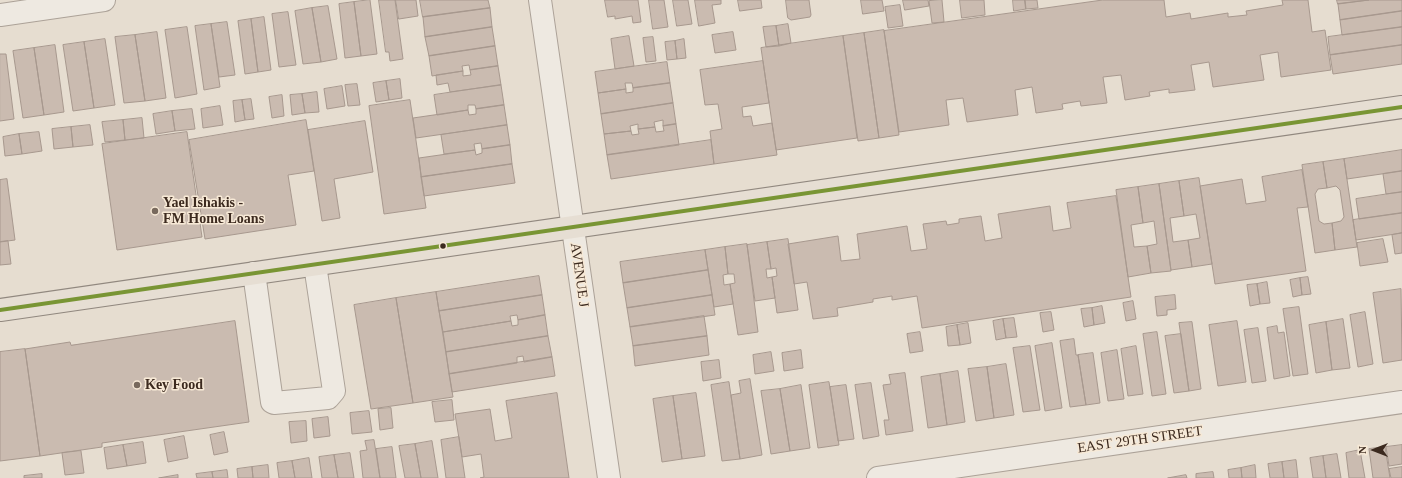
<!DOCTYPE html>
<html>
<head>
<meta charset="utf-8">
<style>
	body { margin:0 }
	#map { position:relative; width:1402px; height:478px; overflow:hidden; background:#e6ddd0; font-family:Georgia,serif }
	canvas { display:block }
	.north { position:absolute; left:1354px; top:430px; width:40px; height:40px; -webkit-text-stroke:3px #f7e9d6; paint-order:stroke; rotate:270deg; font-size:11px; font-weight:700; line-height:16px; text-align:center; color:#3c2a1f }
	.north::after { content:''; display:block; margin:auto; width:14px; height:18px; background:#3c2a1f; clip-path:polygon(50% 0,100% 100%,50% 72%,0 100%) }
</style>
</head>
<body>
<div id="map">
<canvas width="1402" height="478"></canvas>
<div class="north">N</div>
</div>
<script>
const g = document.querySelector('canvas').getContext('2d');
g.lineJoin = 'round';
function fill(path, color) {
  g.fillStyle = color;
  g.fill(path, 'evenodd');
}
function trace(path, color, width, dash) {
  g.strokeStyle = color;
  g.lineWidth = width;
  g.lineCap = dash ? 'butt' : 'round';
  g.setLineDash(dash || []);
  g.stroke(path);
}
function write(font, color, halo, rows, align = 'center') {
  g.font = font + ' Georgia,serif';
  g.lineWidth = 3;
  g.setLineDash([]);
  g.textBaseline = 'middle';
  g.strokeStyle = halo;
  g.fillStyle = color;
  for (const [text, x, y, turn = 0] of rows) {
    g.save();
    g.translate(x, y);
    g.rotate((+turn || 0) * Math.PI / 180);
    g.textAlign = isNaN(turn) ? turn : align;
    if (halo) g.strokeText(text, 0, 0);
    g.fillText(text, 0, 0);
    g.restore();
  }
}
const building = new Path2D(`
	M 370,0 L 377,54 L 361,56 L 354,2 Z
	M 379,0 L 395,0 L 403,59 L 390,61 L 389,52 L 386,52 Z
	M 396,0 L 416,0 L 418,16 L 399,19 Z
	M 420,0 L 488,0 L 490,8 L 423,17 Z
	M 605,0 L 638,0 L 641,22 L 633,23 L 632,16 L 615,19 L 615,16 L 608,17 Z
	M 649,0 L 664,0 L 668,27 L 653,29 Z
	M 673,0 L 688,0 L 692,24 L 677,26 Z
	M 695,0 L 721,0 L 721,4 L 712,5 L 715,23 L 699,26 Z
	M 738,0 L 761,0 L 762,8 L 740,11 Z
	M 786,0 L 809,0 L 811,15 L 810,17 L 791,20 L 788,18 Z
	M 861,0 L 882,0 L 884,11 L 863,14 Z
	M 903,0 L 928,0 L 929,6 L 905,10 Z
	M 942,0 L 944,22 L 932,23 L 929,1 Z
	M 960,0 L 984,0 L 985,15 L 962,18 Z
	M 1013,0 L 1025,0 L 1026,9 L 1014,11 Z
	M 1025,0 L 1037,0 L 1038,8 L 1026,9 Z
	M 1103,0 L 1164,0 L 1166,17 L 1190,13 L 1191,19 L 1228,13 L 1228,17 L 1247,15 L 1246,11 L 1283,5 L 1282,0 L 1308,0 L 1312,32 L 1325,30 L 1331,70 L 1281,77 L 1278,52 L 1260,55 L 1264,80 L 1213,87 L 1209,62 L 1191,65 L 1195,90 L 1169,93 L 1169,89 L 1149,92 L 1150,96 L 1125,100 L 1121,75 L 1103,77 L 1107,103 L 1081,106 L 1080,101 L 1062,104 L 1063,109 L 1036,113 L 1032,87 L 1015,90 L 1018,115 L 967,122 L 963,98 L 946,100 L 949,125 L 899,132 L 884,31 Z
	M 1337,0 L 1369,0 L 1338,4 Z
	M 1369,0 L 1402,0 L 1402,11 L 1340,20 L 1338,4 Z
	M 354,2 L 361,56 L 345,58 L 339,4 Z
	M 900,5 L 903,26 L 888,28 L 885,7 Z
	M 328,6 L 337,59 L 321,62 L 312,8 Z
	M 312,8 L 321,62 L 303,64 L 295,11 Z
	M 490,8 L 492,27 L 425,37 L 423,17 Z
	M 1402,11 L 1402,27 L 1342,35 L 1340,20 Z
	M 288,12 L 296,65 L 279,67 L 272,14 Z
	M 264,17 L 271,70 L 258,72 L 251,19 Z
	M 251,19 L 258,72 L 245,74 L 238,21 Z
	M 227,22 L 235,75 L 219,77 L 211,24 Z
	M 211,24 L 220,87 L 204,90 L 195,26 Z
	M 788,24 L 791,43 L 779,46 L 776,26 Z
	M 776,26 L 779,46 L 766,47 L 763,27 Z
	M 187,27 L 197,94 L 175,98 L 165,30 Z
	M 492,27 L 495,46 L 429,56 L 425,37 Z
	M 1402,27 L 1402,45 L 1330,55 L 1328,37 Z
	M 884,30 L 899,135 L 879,138 L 864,33 Z
	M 157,32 L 166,98 L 145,101 L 135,35 Z
	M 733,32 L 736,50 L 715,53 L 712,35 Z
	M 864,33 L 879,138 L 858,141 L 843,36 Z
	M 135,35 L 145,101 L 124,103 L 115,37 Z
	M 629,36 L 634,66 L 615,69 L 611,39 Z
	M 843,36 L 857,138 L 776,150 L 761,48 Z
	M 653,37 L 656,61 L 646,62 L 643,38 Z
	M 105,39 L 115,105 L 94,108 L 84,42 Z
	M 684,39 L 686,58 L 677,59 L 675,41 Z
	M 675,41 L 677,59 L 667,60 L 665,42 Z
	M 84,42 L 94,108 L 73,111 L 63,45 Z
	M 55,45 L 64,112 L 44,115 L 34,48 Z
	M 1402,45 L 1402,64 L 1333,74 L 1330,55 Z
	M 495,46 L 498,66 L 470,70 L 469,65 L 462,66 L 463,71 L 432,76 L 429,56 Z
	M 34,48 L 44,115 L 23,118 L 13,51 Z
	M 0,54 L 6,54 L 14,119 L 0,121 Z
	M 763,61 L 769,103 L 742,107 L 743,117 L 751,116 L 753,126 L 772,123 L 777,155 L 714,164 L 710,131 L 722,129 L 718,104 L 705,105 L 700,70 Z
	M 667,62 L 670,83 L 633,88 L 632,83 L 625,83 L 626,89 L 598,93 L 595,72 Z
	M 498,66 L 501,85 L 450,92 L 448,83 L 437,85 L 436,75 L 463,71 L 463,76 L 471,75 L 470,70 Z
	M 400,79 L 402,98 L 389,100 L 386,81 Z
	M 386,81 L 389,100 L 376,102 L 373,83 Z
	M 670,83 L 673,103 L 601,114 L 598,93 L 626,89 L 626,93 L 633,92 L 633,88 Z
	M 357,84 L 360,105 L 348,106 L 345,85 Z
	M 501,85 L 504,105 L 476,109 L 475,105 L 468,105 L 468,110 L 437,115 L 434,95 Z
	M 342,86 L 345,106 L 327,109 L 324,89 Z
	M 317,92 L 319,112 L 305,113 L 302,94 Z
	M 302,94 L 305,113 L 292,115 L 290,95 Z
	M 282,95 L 284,116 L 272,118 L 269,97 Z
	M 251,99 L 254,119 L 245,120 L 242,100 Z
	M 242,100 L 245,120 L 235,122 L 233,101 Z
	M 410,100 L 426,208 L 384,214 L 369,106 Z
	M 673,103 L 676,124 L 663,126 L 663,120 L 654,122 L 655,127 L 638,129 L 638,124 L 630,126 L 631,131 L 604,134 L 601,114 Z
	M 504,105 L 507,125 L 416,138 L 413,118 L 468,110 L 469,115 L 476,114 L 476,109 Z
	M 220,106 L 223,125 L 203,128 L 201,109 Z
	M 192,109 L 195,129 L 175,131 L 172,111 Z
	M 172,111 L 175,131 L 156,134 L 153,114 Z
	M 142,118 L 144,138 L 125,140 L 123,120 Z
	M 123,120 L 125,140 L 105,142 L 102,122 Z
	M 306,120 L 314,171 L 288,175 L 296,225 L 205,239 L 189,140 Z
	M 365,121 L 373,172 L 334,179 L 340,218 L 322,221 L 308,130 Z
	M 676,124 L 679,145 L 607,155 L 604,134 L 631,131 L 632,135 L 639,134 L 638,129 L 655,127 L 656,132 L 664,131 L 663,126 Z
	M 90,125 L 93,145 L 73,147 L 71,127 Z
	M 507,125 L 510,145 L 482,149 L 481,143 L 474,144 L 475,150 L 444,154 L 441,135 Z
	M 71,127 L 73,147 L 54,149 L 52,129 Z
	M 39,132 L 42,151 L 22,154 L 19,134 Z
	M 187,132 L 202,237 L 117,250 L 102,144 Z
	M 19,134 L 22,154 L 5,156 L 3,137 Z
	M 711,140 L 714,164 L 611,179 L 607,155 Z
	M 510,145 L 512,164 L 421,177 L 419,158 L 475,150 L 476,155 L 482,153 L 482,149 Z
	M 1402,150 L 1402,171 L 1347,179 L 1344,159 Z
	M 1344,159 L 1357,247 L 1335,250 L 1332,223 L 1341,221 L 1344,217 L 1340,190 L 1336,186 L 1327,188 L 1323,162 Z
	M 1323,162 L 1327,188 L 1318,189 L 1315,194 L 1319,221 L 1324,224 L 1332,223 L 1335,250 L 1315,253 L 1302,165 Z
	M 512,164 L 515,183 L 424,196 L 421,177 Z
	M 1302,170 L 1308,207 L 1297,208 L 1306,271 L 1215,284 L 1200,186 L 1242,179 L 1246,204 L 1266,201 L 1262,177 Z
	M 1402,171 L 1402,192 L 1386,194 L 1383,174 Z
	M 1199,178 L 1212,264 L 1192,267 L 1188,240 L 1200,238 L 1196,214 L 1184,216 L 1179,181 Z
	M 7,179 L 15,240 L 0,242 L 0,180 Z
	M 1179,181 L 1184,216 L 1170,218 L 1173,242 L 1188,240 L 1192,267 L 1171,270 L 1159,184 Z
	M 1159,184 L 1171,271 L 1151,273 L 1147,246 L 1157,244 L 1154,221 L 1143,223 L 1138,187 Z
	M 1138,187 L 1143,223 L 1131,225 L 1134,247 L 1147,246 L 1151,273 L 1128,277 L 1116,190 Z
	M 1402,192 L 1402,213 L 1359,219 L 1356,199 Z
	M 1116,196 L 1131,297 L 922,328 L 917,296 L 892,300 L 892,296 L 873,299 L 873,302 L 837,308 L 838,316 L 813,319 L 807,282 L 794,284 L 788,244 L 838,236 L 841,261 L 860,259 L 857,234 L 907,226 L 911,251 L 927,249 L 923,224 L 946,221 L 947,225 L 959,223 L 959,219 L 981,216 L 985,241 L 1002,238 L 998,214 L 1050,206 L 1053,231 L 1071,228 L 1067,203 Z
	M 1402,213 L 1402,233 L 1356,240 L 1353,220 Z
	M 1402,233 L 1402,253 L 1395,254 L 1392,235 Z
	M 788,239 L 798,310 L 777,313 L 772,277 L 777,276 L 776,268 L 771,269 L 767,242 Z
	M 1383,239 L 1388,262 L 1360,266 L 1357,243 Z
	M 8,241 L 11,264 L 0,265 L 0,242 Z
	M 767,242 L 771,269 L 766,269 L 767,278 L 772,277 L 775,298 L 755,301 L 747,245 Z
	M 747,244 L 758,332 L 738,335 L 730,284 L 735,283 L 734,274 L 728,274 L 725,247 Z
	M 725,247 L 728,274 L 723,275 L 724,285 L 730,284 L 733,304 L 714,307 L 705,250 Z
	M 705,250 L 708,270 L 623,283 L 620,262 Z
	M 708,270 L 712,295 L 627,308 L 623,283 Z
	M 539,276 L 542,295 L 439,311 L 436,292 Z
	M 1308,277 L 1311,294 L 1302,295 L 1300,278 Z
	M 1300,278 L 1302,295 L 1293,297 L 1290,280 Z
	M 1267,282 L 1270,303 L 1260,304 L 1257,284 Z
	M 1257,284 L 1260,304 L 1250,306 L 1247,285 Z
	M 1401,289 L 1402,360 L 1383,363 L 1373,293 Z
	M 436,292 L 453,397 L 413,403 L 396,298 Z
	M 542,295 L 545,315 L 518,320 L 517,315 L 510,316 L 511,321 L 443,332 L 439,311 Z
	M 712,295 L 715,315 L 630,327 L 627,308 Z
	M 1175,295 L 1176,309 L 1167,310 L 1167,315 L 1157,316 L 1155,297 Z
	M 396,298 L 413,403 L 371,409 L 354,305 Z
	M 1133,301 L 1136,319 L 1126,321 L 1123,303 Z
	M 1102,306 L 1105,323 L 1094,325 L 1092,308 Z
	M 1299,307 L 1308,374 L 1293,376 L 1283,309 Z
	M 1092,308 L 1094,325 L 1084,327 L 1081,309 Z
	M 1051,312 L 1054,330 L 1043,332 L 1040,313 Z
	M 1365,312 L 1373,364 L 1358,367 L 1350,315 Z
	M 545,315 L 548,336 L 446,352 L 443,332 L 511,321 L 512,326 L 518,325 L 518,320 Z
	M 704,316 L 707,336 L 633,346 L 630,327 Z
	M 1014,318 L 1017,337 L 1006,338 L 1003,319 Z
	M 1003,319 L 1006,338 L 996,340 L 993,321 Z
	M 1343,319 L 1350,368 L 1332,370 L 1326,322 Z
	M 235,321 L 249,422 L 102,443 L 102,447 L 40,456 L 25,349 L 70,342 L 71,345 Z
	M 1237,321 L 1246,382 L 1218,386 L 1209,325 Z
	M 1192,322 L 1201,389 L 1189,391 L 1179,323 Z
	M 1326,322 L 1332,370 L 1316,373 L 1309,325 Z
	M 968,323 L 971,343 L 960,345 L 957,325 Z
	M 957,325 L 960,345 L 948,346 L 946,327 Z
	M 1277,326 L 1278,333 L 1284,332 L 1290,376 L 1274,379 L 1267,328 Z
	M 1258,328 L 1266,381 L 1252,383 L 1244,330 Z
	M 920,332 L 923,351 L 910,353 L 907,334 Z
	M 1157,332 L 1166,394 L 1152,396 L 1143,334 Z
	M 1181,334 L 1189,391 L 1174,393 L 1165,336 Z
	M 548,336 L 552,357 L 524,362 L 523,356 L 517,357 L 517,363 L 449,374 L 446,352 Z
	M 707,336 L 709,355 L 635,366 L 633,346 Z
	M 1074,339 L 1076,355 L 1078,355 L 1086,405 L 1070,407 L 1060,341 Z
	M 1052,343 L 1062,408 L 1045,411 L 1035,346 Z
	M 1030,346 L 1040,410 L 1023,412 L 1013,348 Z
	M 1136,346 L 1143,394 L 1128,396 L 1121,349 Z
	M 25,349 L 40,456 L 0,461 L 0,352 Z
	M 801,350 L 803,368 L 784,371 L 782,353 Z
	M 1117,350 L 1124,399 L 1108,401 L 1101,353 Z
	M 771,352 L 774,371 L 755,374 L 753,355 Z
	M 1093,353 L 1100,403 L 1086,405 L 1078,355 Z
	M 552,357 L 555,376 L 452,392 L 449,374 Z
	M 719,360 L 721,378 L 703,381 L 701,362 Z
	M 1006,364 L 1014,415 L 994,418 L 987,367 Z
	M 987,367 L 994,418 L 976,421 L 968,369 Z
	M 958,371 L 965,422 L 947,425 L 940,374 Z
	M 905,373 L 913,431 L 886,435 L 884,420 L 889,420 L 883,385 L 891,384 L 889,375 Z
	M 940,374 L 947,425 L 928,428 L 921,377 Z
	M 750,379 L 762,455 L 740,459 L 731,395 L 741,393 L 739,381 Z
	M 729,382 L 740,459 L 722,461 L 711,385 Z
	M 829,382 L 839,445 L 818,448 L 809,385 Z
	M 871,383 L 879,436 L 863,439 L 855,385 Z
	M 801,385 L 810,448 L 790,451 L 780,389 Z
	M 846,385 L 854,439 L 838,441 L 830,387 Z
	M 780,389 L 790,451 L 771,454 L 761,391 Z
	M 557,393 L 569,478 L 480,478 L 484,477 L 481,454 L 462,457 L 455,414 L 490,409 L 495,441 L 512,438 L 506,401 Z
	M 696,393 L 705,456 L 682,459 L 673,396 Z
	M 673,396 L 682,459 L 662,462 L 653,399 Z
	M 452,400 L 454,420 L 435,422 L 432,402 Z
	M 391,408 L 393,428 L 380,430 L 378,409 Z
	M 369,411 L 372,432 L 352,434 L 350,413 Z
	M 328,417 L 330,436 L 314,438 L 312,419 Z
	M 306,421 L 307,441 L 291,443 L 289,422 Z
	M 224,432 L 228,452 L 214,455 L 210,435 Z
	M 184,436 L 188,458 L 168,462 L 164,440 Z
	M 459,437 L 465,478 L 446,478 L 441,440 Z
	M 374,440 L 380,478 L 363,478 L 360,451 L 367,450 L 365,441 Z
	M 432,441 L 438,478 L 421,478 L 415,444 Z
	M 143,442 L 146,463 L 127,466 L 123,445 Z
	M 415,444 L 421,478 L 405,478 L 399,446 Z
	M 123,445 L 127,466 L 107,469 L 104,448 Z
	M 1402,445 L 1402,464 L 1389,466 L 1386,447 Z
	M 392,447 L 396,478 L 380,478 L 376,449 Z
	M 1385,447 L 1390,478 L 1373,478 L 1369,449 Z
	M 1360,450 L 1365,478 L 1349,478 L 1346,453 Z
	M 81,451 L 84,473 L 65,475 L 62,453 Z
	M 350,453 L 354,478 L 338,478 L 334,455 Z
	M 1337,454 L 1341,478 L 1326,478 L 1323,456 Z
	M 334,455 L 338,478 L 322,478 L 319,457 Z
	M 1323,456 L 1326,478 L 1313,478 L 1310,458 Z
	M 309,458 L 312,478 L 295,478 L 292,461 Z
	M 1296,460 L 1298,478 L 1284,478 L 1282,462 Z
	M 292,461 L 295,478 L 279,478 L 277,463 Z
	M 1282,462 L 1284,478 L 1270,478 L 1268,464 Z
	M 268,465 L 269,478 L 253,478 L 252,467 Z
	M 1255,465 L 1256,478 L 1242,478 L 1241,468 Z
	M 252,467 L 253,478 L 238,478 L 237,469 Z
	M 1402,467 L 1402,478 L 1391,478 L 1389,469 Z
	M 1241,468 L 1242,478 L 1229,478 L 1228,470 Z
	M 227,470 L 228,478 L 213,478 L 212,472 Z
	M 212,472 L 213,478 L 197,478 L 196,474 Z
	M 1213,472 L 1214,478 L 1196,478 L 1196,474 Z
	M 42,474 L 42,478 L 24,478 L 24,476 Z
	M 178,475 L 178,478 L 159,478 Z
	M 1186,475 L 1187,478 L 1168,478 Z`);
fill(building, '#cabbb0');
trace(building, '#a7988e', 1);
const minor = new Path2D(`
	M 540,0 L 609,478
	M 0,15 L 104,0
	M 254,273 L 272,402 L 274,403 L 328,398 L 334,391 L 315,265
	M 878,478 L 1402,402`);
const major = new Path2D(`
	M 0,310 L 1402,107`);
trace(minor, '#aca298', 24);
trace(major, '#91887f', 24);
trace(minor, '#eee9e1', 22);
trace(major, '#e6ded3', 22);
trace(new Path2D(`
	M 0,310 L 1402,107`), '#799534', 4);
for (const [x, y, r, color] of [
	[155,211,4,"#78695d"],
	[443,246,3.5,"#3c2a1f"],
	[137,385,4,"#78695d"]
]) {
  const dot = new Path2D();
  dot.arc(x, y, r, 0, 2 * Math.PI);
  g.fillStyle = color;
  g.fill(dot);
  trace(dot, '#f7e9d6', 1.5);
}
write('bold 14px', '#3c2a1f', '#f7e9d6', [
	["Yael Ishakis -",163,203],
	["FM Home Loans",163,219],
	["Key Food",145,385]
], 'left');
write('14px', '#3c2a1f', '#f7e9d6', [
	["AVENUE J",579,275,82],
	["EAST 29TH STREET",1140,440,-8]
]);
</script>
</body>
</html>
